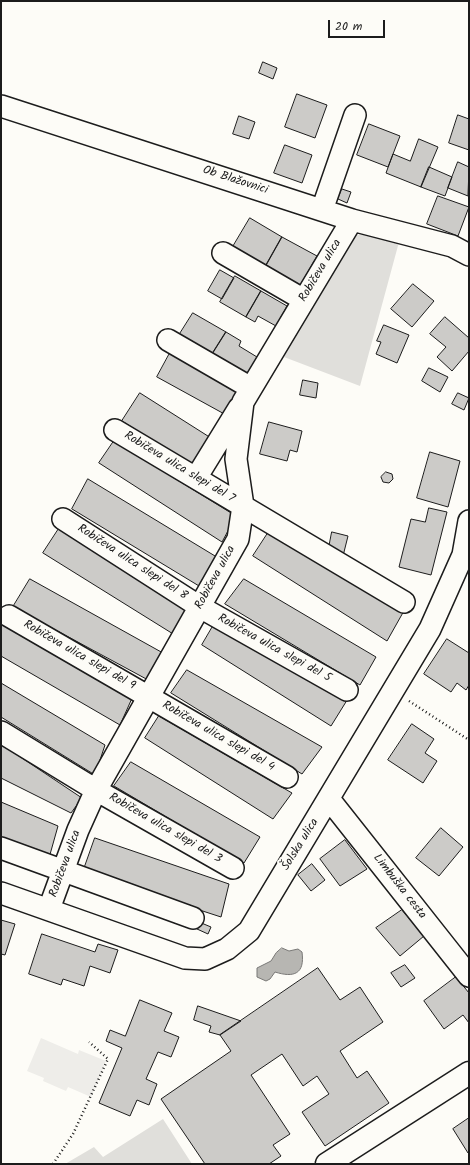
<!DOCTYPE html>
<html>
<head>
<meta charset="utf-8">
<style>
	body { margin:0 }
	#map { position:relative; width:470px; height:1165px; overflow:hidden; background:#fdfcf7; font-family:Kalam,sans-serif }
	canvas { display:block }
	.frame { position:absolute; inset:0; border:2px solid #1c1c1c; pointer-events:none }
	.scale { position:absolute; left:328px; top:20px; width:57px; height:18px; box-sizing:border-box; border:2px solid #1c1c1c; border-top:0; padding-left:5px; font-size:12px; line-height:14px; white-space:nowrap; color:#1c1c1c; -webkit-text-stroke:3px #fdfcf7; paint-order:stroke }
</style>
</head>
<body>
<div id="map">
<canvas width="470" height="1165"></canvas>
<div class="frame"></div>
<div class="scale">20 m</div>
</div>
<script>
const g = document.querySelector('canvas').getContext('2d');
g.lineJoin = 'round';
function fill(path, color) {
  g.fillStyle = color;
  g.fill(path, 'evenodd');
}
function trace(path, color, width, dash) {
  g.strokeStyle = color;
  g.lineWidth = width;
  g.lineCap = dash ? 'butt' : 'round';
  g.setLineDash(dash || []);
  g.stroke(path);
}
function write(font, color, halo, rows, align = 'center') {
  g.font = font + ' Kalam,sans-serif';
  g.lineWidth = 4;
  g.setLineDash([]);
  g.textBaseline = 'middle';
  g.strokeStyle = halo;
  g.fillStyle = color;
  for (const [text, x, y, turn = 0] of rows) {
    g.save();
    g.translate(x, y);
    g.rotate((+turn || 0) * Math.PI / 180);
    g.textAlign = isNaN(turn) ? turn : align;
    if (halo) g.strokeText(text, 0, 0);
    g.fillText(text, 0, 0);
    g.restore();
  }
}
fill(new Path2D(`
	M 41,1038 L 78,1054 L 79,1050 L 106,1061 L 91,1097 L 68,1087 L 66,1091 L 43,1081 L 44,1078 L 27,1071 Z`), '#eeede9');
fill(new Path2D(`
	M 373,233 L 399,242 L 360,386 L 284,357 L 357,235 Z
	M 163,1119 L 192,1164 L 65,1164 L 94,1147 L 103,1157 Z`), '#e0dfdb');
const water = new Path2D(`
	M 282,948 L 289,951 L 298,949 L 302,952 C 305,974 294,978 275,972 L 270,979 L 266,981 L 257,977 L 257,968 L 271,961 L 276,953 Z`);
fill(water, '#b7b6b2');
trace(water, '#797876', 1);
const building = new Path2D(`
	M 263,62 L 277,68 L 273,79 L 259,73 Z
	M 297,94 L 327,105 L 315,138 L 285,127 Z
	M 458,115 L 469,119 L 469,150 L 449,143 Z
	M 239,116 L 255,122 L 249,139 L 233,134 Z
	M 369,124 L 400,136 L 388,167 L 357,155 Z
	M 419,139 L 438,147 L 421,187 L 386,173 L 393,154 L 410,161 Z
	M 285,145 L 312,155 L 302,183 L 274,173 Z
	M 458,162 L 469,167 L 468,196 L 448,188 Z
	M 429,167 L 452,177 L 445,196 L 421,187 Z
	M 342,189 L 351,192 L 347,203 L 338,199 Z
	M 438,196 L 469,207 L 458,236 L 427,224 Z
	M 250,218 L 282,237 L 264,269 L 231,250 Z
	M 282,237 L 317,256 L 298,289 L 264,269 Z
	M 220,270 L 234,278 L 222,299 L 208,291 Z
	M 235,276 L 261,291 L 246,317 L 220,302 Z
	M 413,284 L 434,301 L 412,327 L 391,309 Z
	M 261,291 L 287,306 L 276,326 L 258,316 L 255,322 L 246,317 Z
	M 193,313 L 226,332 L 209,359 L 176,340 Z
	M 445,317 L 469,338 L 469,351 L 452,371 L 437,357 L 446,347 L 430,334 Z
	M 384,325 L 409,335 L 397,363 L 376,354 L 381,342 L 377,341 Z
	M 226,332 L 241,341 L 239,346 L 257,357 L 244,380 L 209,359 Z
	M 170,353 L 241,392 L 228,416 L 157,377 Z
	M 429,368 L 448,377 L 440,392 L 422,381 Z
	M 303,380 L 318,383 L 316,398 L 300,395 Z
	M 140,393 L 211,438 L 193,466 L 122,421 Z
	M 458,393 L 469,398 L 464,410 L 452,404 Z
	M 269,422 L 302,431 L 297,452 L 290,450 L 287,461 L 260,454 Z
	M 114,441 L 236,516 L 222,542 L 99,463 Z
	M 430,452 L 460,461 L 448,507 L 417,498 Z
	M 386,472 L 392,474 L 393,479 L 389,483 L 383,482 L 381,477 Z
	M 88,479 L 220,559 L 204,589 L 72,509 Z
	M 429,508 L 447,512 L 431,575 L 399,567 L 411,519 L 425,522 Z
	M 60,527 L 191,609 L 178,637 L 43,553 Z
	M 332,532 L 348,536 L 343,556 L 328,553 Z
	M 268,533 L 405,609 L 387,641 L 253,556 Z
	M 30,579 L 163,653 L 150,681 L 13,607 Z
	M 244,579 L 376,657 L 360,685 L 225,604 Z
	M 6,620 L 133,696 L 120,725 L 1,656 L 1,626 Z
	M 216,621 L 349,697 L 331,726 L 202,645 Z
	M 447,639 L 469,653 L 469,685 L 466,690 L 457,683 L 451,692 L 424,674 Z
	M 187,670 L 322,747 L 302,774 L 171,693 Z
	M 1,683 L 105,745 L 95,775 L 1,717 Z
	M 159,716 L 292,793 L 273,819 L 145,738 Z
	M 412,724 L 434,739 L 425,753 L 437,761 L 423,783 L 388,760 Z
	M 1,744 L 82,798 L 71,813 L 1,778 Z
	M 131,762 L 260,837 L 244,863 L 114,786 Z
	M 1,802 L 58,826 L 49,858 L 1,841 Z
	M 441,828 L 463,847 L 439,876 L 416,858 Z
	M 95,838 L 229,884 L 221,917 L 83,872 Z
	M 345,840 L 367,869 L 340,886 L 320,859 Z
	M 312,864 L 325,880 L 311,891 L 298,875 Z
	M 402,910 L 424,936 L 400,956 L 376,928 Z
	M 1,920 L 15,924 L 5,955 L 1,954 Z
	M 199,922 L 211,927 L 208,934 L 197,929 Z
	M 42,934 L 95,952 L 98,944 L 118,950 L 110,973 L 90,966 L 84,986 L 63,979 L 61,985 L 29,974 Z
	M 405,965 L 415,978 L 401,987 L 391,973 Z
	M 318,968 L 340,1000 L 360,987 L 383,1022 L 340,1051 L 357,1078 L 367,1071 L 389,1103 L 325,1146 L 302,1112 L 329,1094 L 317,1076 L 303,1086 L 282,1054 L 251,1075 L 290,1134 L 273,1145 L 281,1156 L 269,1164 L 205,1164 L 161,1099 L 231,1051 L 220,1035 Z
	M 456,977 L 469,993 L 469,1023 L 463,1015 L 444,1029 L 424,1001 Z
	M 140,1000 L 172,1013 L 164,1031 L 179,1037 L 171,1057 L 158,1052 L 146,1079 L 157,1084 L 149,1105 L 137,1100 L 130,1116 L 99,1103 L 122,1048 L 106,1041 L 110,1030 L 125,1036 Z
	M 198,1006 L 241,1021 L 220,1035 L 209,1032 L 211,1026 L 194,1020 Z
	M 469,1118 L 469,1152 L 468,1153 L 453,1129 Z`);
fill(building, '#cccbc8');
trace(building, '#1c1c1c', 1);
const street = new Path2D(`
	M 1,106 L 352,220 L 452,246 L 469,255
	M 322,210 L 355,115
	M 223,253 L 304,300
	M 168,340 L 251,388
	M 115,430 L 404,602
	M 196,478 L 239,408
	M 63,519 L 200,607 L 347,690
	M 9,616 L 287,777
	M 1,732 L 96,790 L 233,868
	M 329,799 L 469,976
	M 1,848 L 193,918
	M 1,893 L 185,958 L 205,959 L 227,949 L 249,931 L 430,629 L 463,555 L 469,521
	M 49,909 L 78,830 L 96,790 L 238,539 L 243,506 L 236,459 L 243,402 L 352,220`);
const secondary = new Path2D(`
	M 327,1164 L 469,1073`);
trace(street, '#1c1c1c', 24);
trace(secondary, '#1c1c1c', 25);
trace(new Path2D(`
	M 409,701 L 469,740
	M 53,1164 L 73,1134 L 108,1059 L 89,1042`), '#1c1c1c', 2.5, [1, 3]);
trace(street, '#fdfcf7', 21);
trace(secondary, '#fdfcf7', 22);
write('12px', '#1c1c1c', '#fdfcf7', [
	["Ob Blažovnici",235,181,18],
	["Robičeva ulica",321,271,-59],
	["Robičeva ulica slepi del 7",179,468,31],
	["Robičeva ulica slepi del 8",132,563,33],
	["Robičeva ulica",216,578,-61],
	["Robičeva ulica slepi del 5",274,649,29],
	["Robičeva ulica slepi del 9",79,656,30],
	["Robičeva ulica slepi del 4",218,737,30],
	["Robičeva ulica slepi del 3",165,829,30],
	["Šolska ulica",301,845,-58],
	["Robičeva ulica",66,864,-70],
	["Limbuška cesta",399,887,52]
]);
</script>
</body>
</html>
